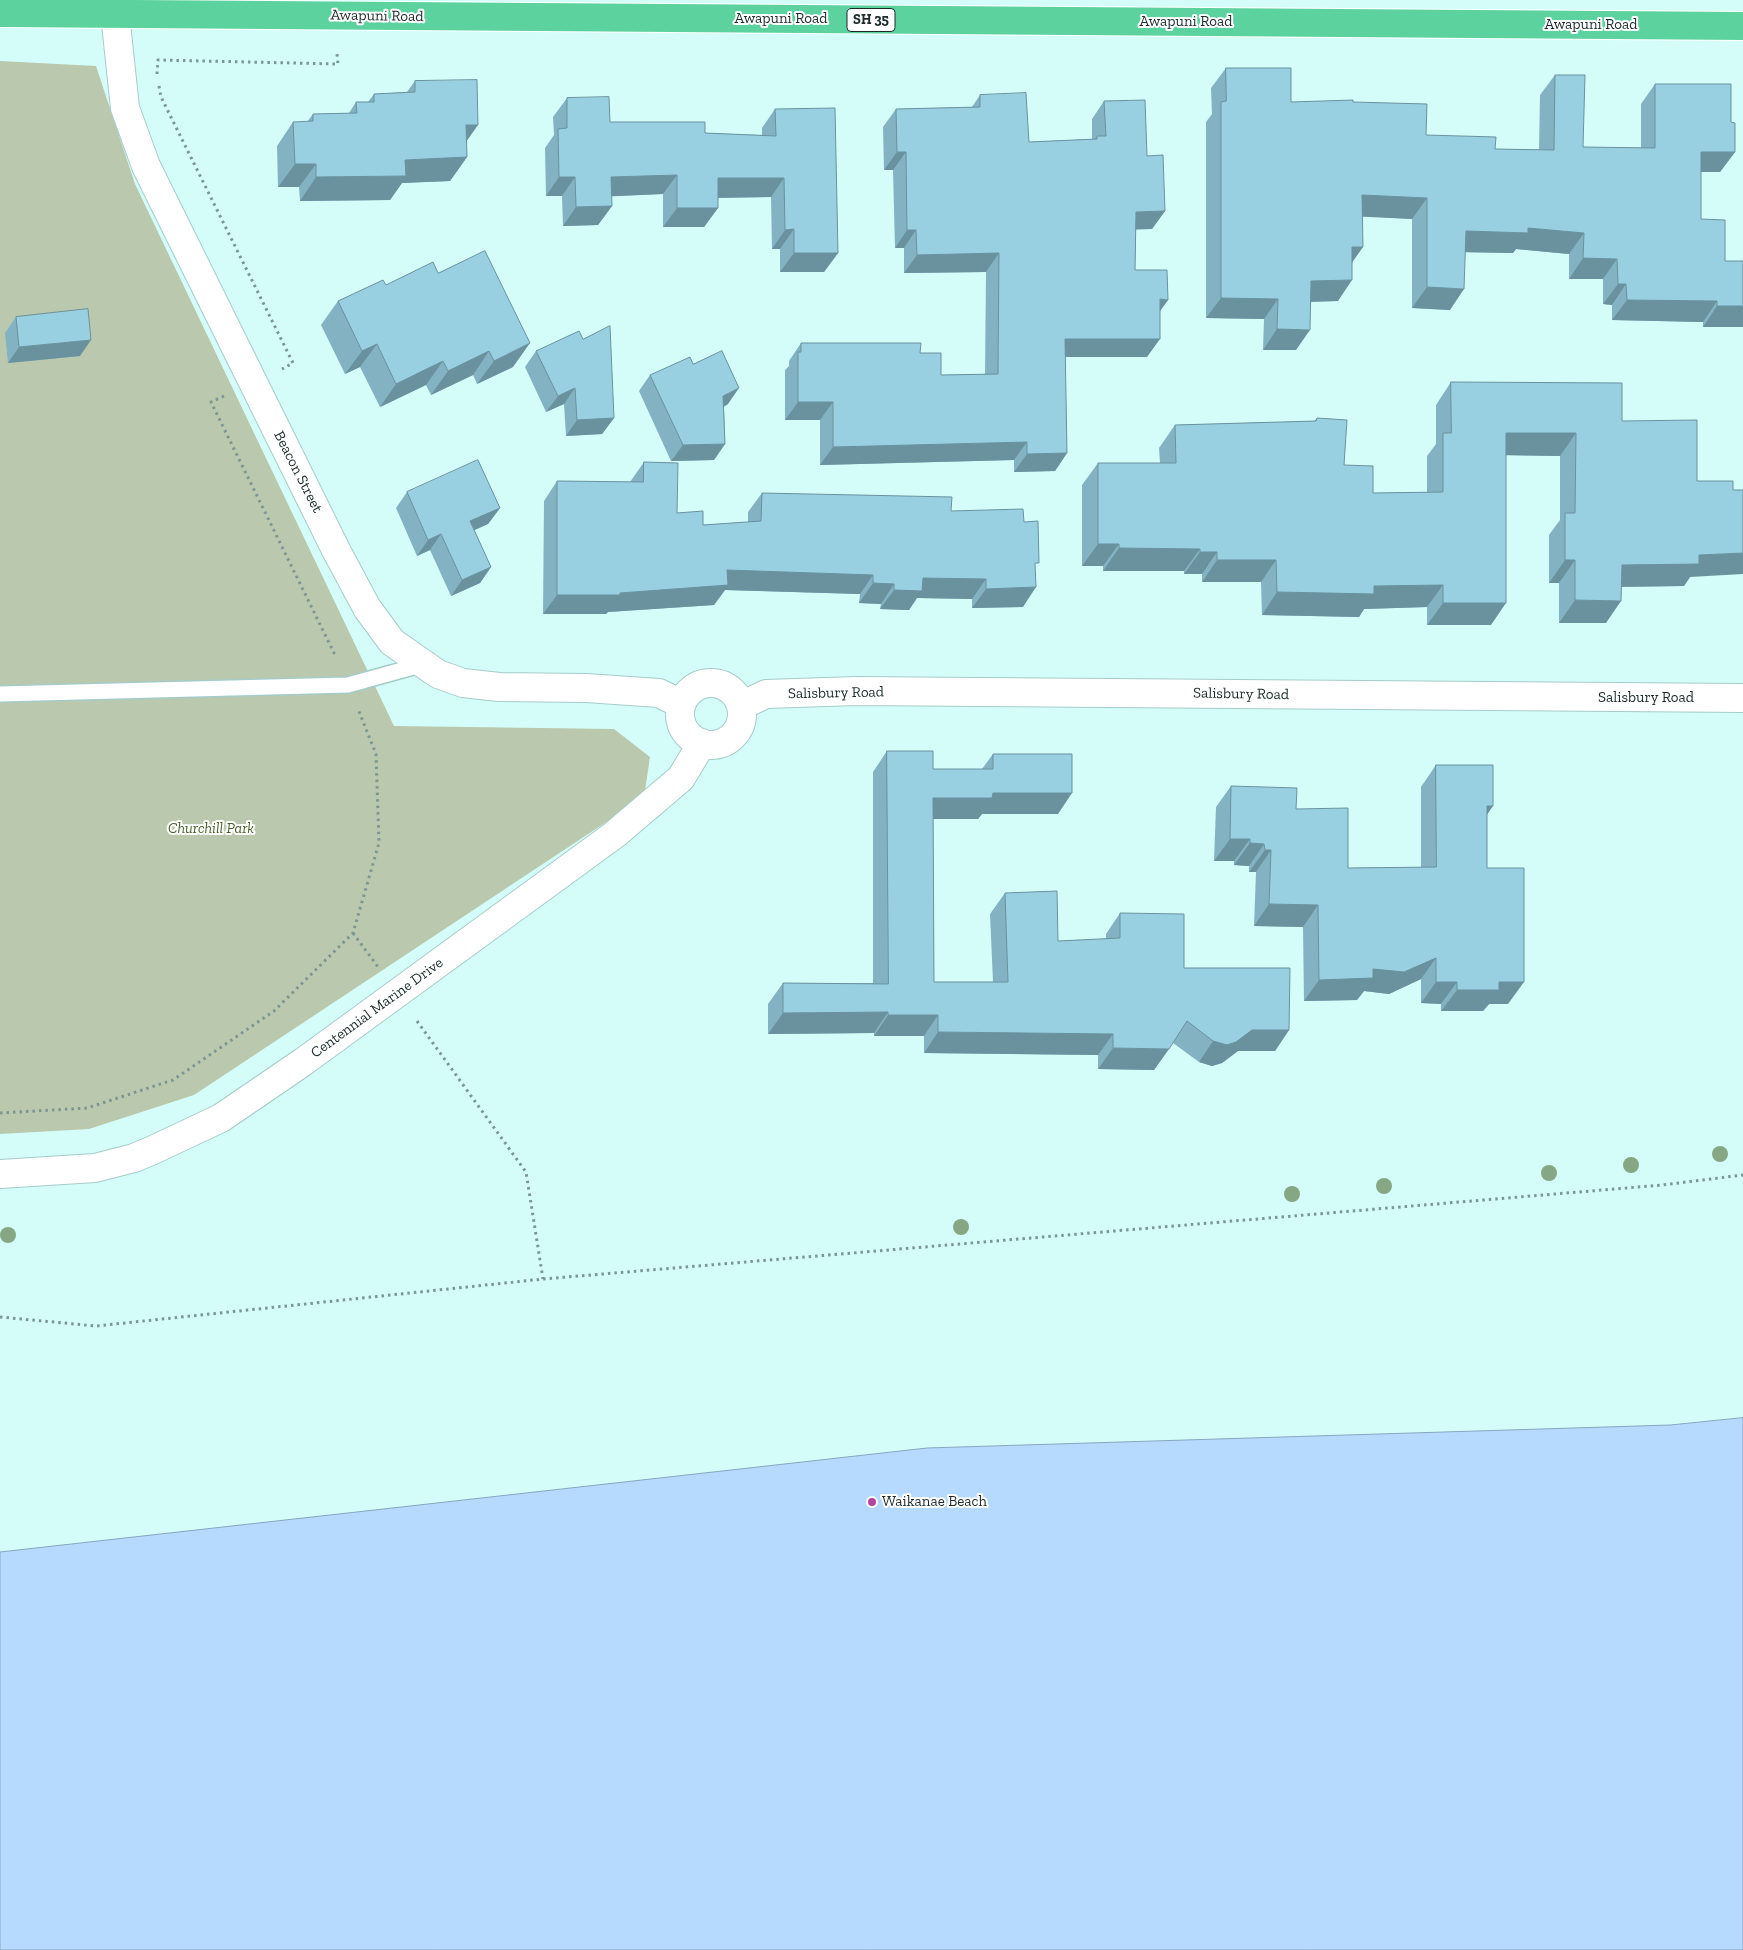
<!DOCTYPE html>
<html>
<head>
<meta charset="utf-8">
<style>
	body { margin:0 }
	canvas { display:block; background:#d4fdf9 }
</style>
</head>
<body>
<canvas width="1743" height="1950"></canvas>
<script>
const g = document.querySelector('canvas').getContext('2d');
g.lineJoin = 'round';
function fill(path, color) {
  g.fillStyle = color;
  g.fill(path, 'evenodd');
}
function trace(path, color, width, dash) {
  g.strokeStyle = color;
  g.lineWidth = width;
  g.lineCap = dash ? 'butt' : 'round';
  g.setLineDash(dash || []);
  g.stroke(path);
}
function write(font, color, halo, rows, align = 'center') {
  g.font = font + ' "Zilla Slab",serif';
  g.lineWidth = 4;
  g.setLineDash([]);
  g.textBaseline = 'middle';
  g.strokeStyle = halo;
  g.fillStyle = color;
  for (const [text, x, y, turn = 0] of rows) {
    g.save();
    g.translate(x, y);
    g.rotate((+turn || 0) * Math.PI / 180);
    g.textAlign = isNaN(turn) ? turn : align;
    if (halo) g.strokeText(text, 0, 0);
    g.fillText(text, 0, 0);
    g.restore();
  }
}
fill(new Path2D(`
	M 0,61 L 96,66 L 135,184 L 394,726 L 614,729 L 650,757 L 644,797 L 194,1095 L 89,1129 L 0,1134 Z`), '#bac8ad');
const water = new Path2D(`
	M 1743,1418 L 1743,1950 L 0,1950 L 0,1552 L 927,1448 L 1670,1425 Z`);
fill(water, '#b6dafe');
trace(water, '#88a6be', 1);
const service = new Path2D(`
	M 0,694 L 348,685 L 424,664`);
const minor = new Path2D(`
	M 115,14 L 125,108 L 146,166 L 336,550 L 367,608 L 392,642 L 438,674 L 463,683 L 499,687 L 586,688 L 659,693 L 681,704
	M680 714a31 31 0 1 1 62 0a31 31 0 1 1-62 0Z
	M 741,706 L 766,694 L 856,691 L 1743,698
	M 0,1174 L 95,1168 L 134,1158 L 153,1150 L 221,1118 L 303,1062 L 614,835 L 681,778 L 702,743`);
const trunk = new Path2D(`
	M 0,13 L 1743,26`);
trace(service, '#a5ccc9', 18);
trace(minor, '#a5ccc9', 30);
trace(trunk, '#fff', 30);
trace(new Path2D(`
	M 157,74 L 158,60 L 338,64 L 337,54
	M 159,86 L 161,97 L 293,363 L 282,369
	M 224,396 L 211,402 L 336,657
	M 353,933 L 378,967
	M 417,1021 L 526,1172 L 543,1279
	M 0,1113 L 87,1108 L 173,1080 L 274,1011 L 353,933 L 379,843 L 376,754 L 358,709
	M 0,1317 L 96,1326 L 543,1279 L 1662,1185 L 1743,1175`), '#7b9795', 3, [2.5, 4]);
trace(service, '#fff', 15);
trace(minor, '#fff', 28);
trace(trunk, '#5cd39f', 28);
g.fillStyle = '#86a784';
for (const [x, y] of [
	[1720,1154],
	[1631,1165],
	[1549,1173],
	[1384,1186],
	[1292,1194],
	[961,1227],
	[8,1235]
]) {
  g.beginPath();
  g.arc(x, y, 8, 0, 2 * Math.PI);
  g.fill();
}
fill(new Path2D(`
	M 1226,68 L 1291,102 L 1353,102 L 1426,135 L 1495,149 L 1539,150 L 1540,95 L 1555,75 L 1583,147 L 1641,148 L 1641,104 L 1655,84 L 1731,122 L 1735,152 L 1720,172 L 1701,172 L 1701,219 L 1725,261 L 1743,261 L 1743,327 L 1703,327 L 1703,322 L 1612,320 L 1612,305 L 1603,304 L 1603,279 L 1569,279 L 1569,254 L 1516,249 L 1513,253 L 1465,252 L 1450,310 L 1412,308 L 1412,219 L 1363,216 L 1352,262 L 1338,301 L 1311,302 L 1296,350 L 1263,350 L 1264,319 L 1206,318 L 1206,122 L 1212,114 L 1211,88 Z
	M 415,81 L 466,142 L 467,157 L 450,181 L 402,183 L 390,200 L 300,201 L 299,187 L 278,187 L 277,146 L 293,122 L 307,122 L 313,114 L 349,113 L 356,102 L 368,102 L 374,94 L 407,92 Z
	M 980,95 L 1029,142 L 1092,139 L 1092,119 L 1104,101 L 1147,156 L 1165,211 L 1152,229 L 1136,229 L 1135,270 L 1168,300 L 1160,311 L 1147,357 L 1065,357 L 1067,453 L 1055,471 L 1014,472 L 1014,460 L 820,465 L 820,420 L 785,420 L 785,370 L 789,366 L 789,361 L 801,343 L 920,353 L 941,375 L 985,374 L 986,272 L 904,273 L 904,248 L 895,248 L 893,170 L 884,170 L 883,127 L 896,109 L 972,107 Z
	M 567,98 L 610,122 L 705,133 L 762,135 L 762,128 L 775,109 L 838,253 L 824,272 L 780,272 L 780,249 L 772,249 L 771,197 L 718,198 L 718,208 L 704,227 L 663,227 L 663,194 L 611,196 L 612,206 L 598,225 L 563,226 L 562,196 L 546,196 L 545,148 L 554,135 L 553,117 Z
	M 438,273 L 513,367 L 477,384 L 473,375 L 431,395 L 426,385 L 380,407 L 360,367 L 345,374 L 321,325 L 338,301 L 386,285 Z
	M 16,317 L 80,356 L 8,363 L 5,333 Z
	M 536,351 L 614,418 L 602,434 L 566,436 L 564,404 L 546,412 L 525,367 Z
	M 693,364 L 728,404 L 724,407 L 725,444 L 714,460 L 671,461 L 639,391 L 650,375 Z
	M 1451,382 L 1622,421 L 1690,577 L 1684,586 L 1621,587 L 1606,623 L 1559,623 L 1559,583 L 1549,583 L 1549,535 L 1560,520 L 1560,456 L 1506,455 L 1491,625 L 1427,625 L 1427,607 L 1364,609 L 1359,617 L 1262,615 L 1261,582 L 1202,582 L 1202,574 L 1184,574 L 1184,571 L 1103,571 L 1103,566 L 1082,566 L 1082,485 L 1098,463 L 1160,463 L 1159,448 L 1175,425 L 1314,421 L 1317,418 L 1344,465 L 1373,493 L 1427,492 L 1427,456 L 1436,444 L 1436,405 Z
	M 644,462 L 677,513 L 703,525 L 748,522 L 748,512 L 762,493 L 951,511 L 1024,522 L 1035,568 L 1023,607 L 972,608 L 972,599 L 917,598 L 909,610 L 880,609 L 881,604 L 859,603 L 860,594 L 725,590 L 714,605 L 608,612 L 606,614 L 543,614 L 544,501 L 557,481 L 630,482 Z
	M 407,492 L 500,508 L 488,524 L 474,530 L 491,567 L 480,583 L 451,596 L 430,550 L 417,556 L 396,508 Z
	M 887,751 L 933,769 L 982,769 L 993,754 L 1058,814 L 982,814 L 978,819 L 933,819 L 934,982 L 993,982 L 990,914 L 1005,893 L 1058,941 L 1106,939 L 1106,934 L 1120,913 L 1184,968 L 1289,1030 L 1275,1051 L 1238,1051 L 1222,1063 L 1212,1066 L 1199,1062 L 1173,1043 L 1154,1070 L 1098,1069 L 1098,1055 L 924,1053 L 924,1036 L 874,1036 L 874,1033 L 768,1034 L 768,1004 L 783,983 L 873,983 L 873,772 Z
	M 1436,765 L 1487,815 L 1487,868 L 1508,1004 L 1489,1004 L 1483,1011 L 1441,1011 L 1441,1004 L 1421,1003 L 1421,979 L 1389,994 L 1364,991 L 1357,1000 L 1304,1001 L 1303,927 L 1254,926 L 1256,872 L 1249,872 L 1249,866 L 1234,865 L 1234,861 L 1214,861 L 1216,807 L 1231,786 L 1296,809 L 1348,868 L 1421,867 L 1421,787 Z`), '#83b3c2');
fill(new Path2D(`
	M 466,125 L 478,125 L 461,149 Z
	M 897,152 L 906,152 L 893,170 L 884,170 Z
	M 1701,152 L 1735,152 L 1720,172 L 1687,172 Z
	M 467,157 L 450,181 L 402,183 L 390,200 L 300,201 L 316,177 L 405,160 Z
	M 295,164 L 316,164 L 299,187 L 278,187 Z
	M 677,175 L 663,194 L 597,197 L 611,177 Z
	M 559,177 L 575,177 L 562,196 L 546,196 Z
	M 718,178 L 784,178 L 771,197 L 704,198 Z
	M 1362,195 L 1427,198 L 1412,219 L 1348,216 Z
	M 612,206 L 598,225 L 563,226 L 576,207 Z
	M 677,208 L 718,208 L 704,227 L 663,227 Z
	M 1165,211 L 1152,229 L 1123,230 L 1136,212 Z
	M 1528,228 L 1584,233 L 1569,254 L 1516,249 L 1513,253 L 1452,252 L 1466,231 Z
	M 794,229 L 780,249 L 772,249 L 785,230 Z
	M 907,230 L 916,230 L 904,248 L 895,248 Z
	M 1352,247 L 1363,247 L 1349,267 Z
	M 794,253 L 838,253 L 824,272 L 780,272 Z
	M 999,253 L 986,272 L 904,273 L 917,255 Z
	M 1583,258 L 1617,259 L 1603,279 L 1569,279 Z
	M 1352,280 L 1338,301 L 1297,302 L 1311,281 Z
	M 1618,284 L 1626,284 L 1612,305 L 1603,304 Z
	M 1427,287 L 1464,289 L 1450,310 L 1412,308 Z
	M 1221,298 L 1278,299 L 1264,319 L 1206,318 Z
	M 1160,299 L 1168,300 L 1155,318 Z
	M 1627,300 L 1717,301 L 1703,322 L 1612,320 Z
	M 1717,306 L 1743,306 L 1743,327 L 1703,327 Z
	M 1277,329 L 1310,330 L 1296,350 L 1263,350 Z
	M 1065,339 L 1160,339 L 1147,357 L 1052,357 Z
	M 91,340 L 80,356 L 8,363 L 19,347 Z
	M 530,343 L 513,367 L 477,384 L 494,361 Z
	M 377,344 L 360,367 L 345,374 L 362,351 Z
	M 489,351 L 473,375 L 431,395 L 448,371 Z
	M 443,361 L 426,385 L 380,407 L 396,384 Z
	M 575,388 L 564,404 L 546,412 L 558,396 Z
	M 739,388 L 728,404 L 712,412 L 723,396 Z
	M 798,402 L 833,402 L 820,420 L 785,420 Z
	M 614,418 L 602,434 L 566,436 L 577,420 Z
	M 1506,433 L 1576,433 L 1560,456 L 1491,455 Z
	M 1027,442 L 1014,460 L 820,465 L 833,447 Z
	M 725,444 L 714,460 L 671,461 L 683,445 Z
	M 1067,453 L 1055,471 L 1014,472 L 1027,454 Z
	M 500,508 L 488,524 L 459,537 L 470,521 Z
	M 441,534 L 430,550 L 417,556 L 428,540 Z
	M 1098,544 L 1119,544 L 1103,566 L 1082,566 Z
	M 1119,548 L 1200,549 L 1184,571 L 1103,571 Z
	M 1200,552 L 1217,552 L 1202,574 L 1184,574 Z
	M 1743,553 L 1743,574 L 1690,577 L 1684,586 L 1606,587 L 1622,565 L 1699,555 Z
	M 1217,560 L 1276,560 L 1261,582 L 1202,582 Z
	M 1565,560 L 1575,560 L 1559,583 L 1549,583 Z
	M 491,567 L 480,583 L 451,596 L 462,580 Z
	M 727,570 L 873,575 L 860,594 L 725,590 L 714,605 L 608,612 L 606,614 L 543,614 L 557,595 L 620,593 Z
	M 923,578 L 986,579 L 972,599 L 917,598 L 909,610 L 880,609 L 894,590 Z
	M 873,583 L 894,584 L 881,604 L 859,603 Z
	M 1443,585 L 1427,607 L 1364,609 L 1359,617 L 1262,615 L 1277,592 L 1374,586 Z
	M 1036,587 L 1023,607 L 972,608 L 986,589 Z
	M 1575,600 L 1621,601 L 1606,623 L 1559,623 Z
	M 1443,603 L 1506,603 L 1491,625 L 1427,625 Z
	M 993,793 L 1072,793 L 1058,814 L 982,814 L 978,819 L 918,819 L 933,798 Z
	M 1487,806 L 1493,806 L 1478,828 Z
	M 1230,839 L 1250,839 L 1234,861 L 1214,861 Z
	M 1250,843 L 1264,844 L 1249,866 L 1234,865 Z
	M 1265,850 L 1271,850 L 1256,872 L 1249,872 Z
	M 1269,904 L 1318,905 L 1303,927 L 1254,926 Z
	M 1436,958 L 1421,979 L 1389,994 L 1364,991 L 1357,1000 L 1304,1001 L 1319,980 L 1373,969 Z
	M 1436,982 L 1457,982 L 1441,1004 L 1421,1003 Z
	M 1499,982 L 1524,982 L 1508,1004 L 1489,1004 L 1483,1011 L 1441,1011 L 1457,990 Z
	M 888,1012 L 874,1033 L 768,1034 L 783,1013 Z
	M 888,1015 L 938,1015 L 924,1036 L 874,1036 Z
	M 1252,1030 L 1289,1030 L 1275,1051 L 1238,1051 L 1222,1063 L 1212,1066 L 1199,1062 L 1213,1041 Z
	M 938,1032 L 1113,1034 L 1098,1055 L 924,1053 Z
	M 1113,1048 L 1169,1049 L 1154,1070 L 1098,1069 Z`), '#6a929e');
const building = new Path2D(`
	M 1226,68 L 1291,68 L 1291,102 L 1353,100 L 1353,102 L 1427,104 L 1426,135 L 1496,137 L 1495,149 L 1554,150 L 1555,75 L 1585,75 L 1583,147 L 1655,148 L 1655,84 L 1731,84 L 1731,122 L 1735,123 L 1735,152 L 1701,152 L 1701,219 L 1725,220 L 1725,261 L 1743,261 L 1743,306 L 1717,306 L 1717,301 L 1627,300 L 1626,284 L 1618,284 L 1617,259 L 1583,258 L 1584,233 L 1528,228 L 1528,233 L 1466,231 L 1464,289 L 1427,287 L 1427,198 L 1362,195 L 1363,247 L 1352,247 L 1352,280 L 1311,281 L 1310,330 L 1277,329 L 1278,299 L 1221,298 L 1221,102 L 1226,101 Z
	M 477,80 L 478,125 L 466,125 L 467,157 L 405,160 L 406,176 L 316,177 L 316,164 L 295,164 L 293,122 L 313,121 L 313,114 L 357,113 L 356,102 L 374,102 L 374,94 L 415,92 L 415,81 Z
	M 1026,93 L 1029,142 L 1097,139 L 1097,136 L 1106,136 L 1104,101 L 1145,100 L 1147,156 L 1163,155 L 1165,211 L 1136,212 L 1135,270 L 1167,270 L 1168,300 L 1160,299 L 1160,339 L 1065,339 L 1067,453 L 1027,454 L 1027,442 L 833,447 L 833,402 L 798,402 L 798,352 L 801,352 L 801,343 L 921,343 L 920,353 L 941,353 L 941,375 L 998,374 L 999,253 L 917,255 L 916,230 L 907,230 L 906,152 L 897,152 L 896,109 L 980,107 L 980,95 Z
	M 609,97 L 610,122 L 705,122 L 705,133 L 776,136 L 775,109 L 835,108 L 838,253 L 794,253 L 794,229 L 785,230 L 784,178 L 718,178 L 718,208 L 677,208 L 677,175 L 611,177 L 612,206 L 576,207 L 575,177 L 559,177 L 558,129 L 567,128 L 567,98 Z
	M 485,251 L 530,343 L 494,361 L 489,351 L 448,371 L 443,361 L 396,384 L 377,344 L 362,351 L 338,301 L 383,280 L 386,285 L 433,262 L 438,273 Z
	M 88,309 L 91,340 L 19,347 L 16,317 Z
	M 610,326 L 614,418 L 577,420 L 575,388 L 558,396 L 536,351 L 579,331 L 583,339 Z
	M 722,351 L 739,388 L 723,396 L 725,444 L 683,445 L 650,375 L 690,357 L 693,364 Z
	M 1451,382 L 1622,383 L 1622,421 L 1697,420 L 1697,481 L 1733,481 L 1733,490 L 1743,490 L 1743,553 L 1699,555 L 1699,564 L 1622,565 L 1621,601 L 1575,600 L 1575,560 L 1565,560 L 1565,513 L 1575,513 L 1576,433 L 1506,433 L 1506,603 L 1443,603 L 1443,585 L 1374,586 L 1374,594 L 1277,592 L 1276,560 L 1217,560 L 1217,552 L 1200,552 L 1200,549 L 1119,548 L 1119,544 L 1098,544 L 1098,463 L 1176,463 L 1175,425 L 1316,421 L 1317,418 L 1347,420 L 1344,465 L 1373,466 L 1373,493 L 1443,492 L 1443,433 L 1451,433 Z
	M 478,460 L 500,508 L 470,521 L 491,567 L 462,580 L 441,534 L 428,540 L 407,492 Z
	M 644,462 L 678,463 L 677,513 L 703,511 L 703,525 L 761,521 L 762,493 L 952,497 L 951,511 L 1023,509 L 1024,522 L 1038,521 L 1039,563 L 1035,563 L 1036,587 L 986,589 L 986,579 L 923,578 L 922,591 L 894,590 L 894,584 L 873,583 L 873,575 L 727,570 L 728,585 L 620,593 L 620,595 L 557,595 L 557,481 L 643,482 Z
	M 887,751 L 933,751 L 933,769 L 993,769 L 993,754 L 1072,754 L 1072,793 L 993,793 L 992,798 L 933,798 L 934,982 L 1008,982 L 1005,893 L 1057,891 L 1058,941 L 1120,938 L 1120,913 L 1184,914 L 1184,968 L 1290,968 L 1289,1030 L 1252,1030 L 1236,1042 L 1227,1045 L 1213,1041 L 1187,1021 L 1169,1049 L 1113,1048 L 1113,1034 L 938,1032 L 938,1015 L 888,1015 L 888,1012 L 783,1013 L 783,983 L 888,984 Z
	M 1436,765 L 1493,765 L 1493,806 L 1487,806 L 1487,868 L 1524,868 L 1524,982 L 1499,982 L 1499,990 L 1457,990 L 1457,982 L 1436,982 L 1436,958 L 1404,972 L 1373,969 L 1373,978 L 1319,980 L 1318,905 L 1269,904 L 1271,850 L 1265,850 L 1264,844 L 1250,843 L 1250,839 L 1230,839 L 1231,786 L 1297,788 L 1296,809 L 1348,808 L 1348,868 L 1436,867 Z`);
fill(building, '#98d0e1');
trace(building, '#6a929e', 1);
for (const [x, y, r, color] of [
	[872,1502,5,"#b6439e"]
]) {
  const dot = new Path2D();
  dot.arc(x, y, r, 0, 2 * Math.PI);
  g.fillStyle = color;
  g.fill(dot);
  trace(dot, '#fff', 2);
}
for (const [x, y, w] of [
	[871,20,48]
]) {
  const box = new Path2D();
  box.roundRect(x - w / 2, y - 11.5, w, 23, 4);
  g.fillStyle = '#fff';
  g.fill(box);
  trace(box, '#1c2b2a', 1);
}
write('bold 14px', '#1c2b2a', null, [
	["SH 35",871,20]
]);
write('15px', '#1c2b2a', '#fff', [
	["Awapuni Road",377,16,1],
	["Awapuni Road",781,19],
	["Awapuni Road",1186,22],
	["Awapuni Road",1591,25],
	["Beacon Street",298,472,63],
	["Salisbury Road",836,693,-1],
	["Salisbury Road",1241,694,1],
	["Salisbury Road",1646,698],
	["Centennial Marine Drive",377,1008,-36]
]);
write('italic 15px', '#466125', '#fff', [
	["Churchill Park",211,829]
]);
write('15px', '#1c2b2a', '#fff', [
	["Waikanae Beach",882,1502]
], 'left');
</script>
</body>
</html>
